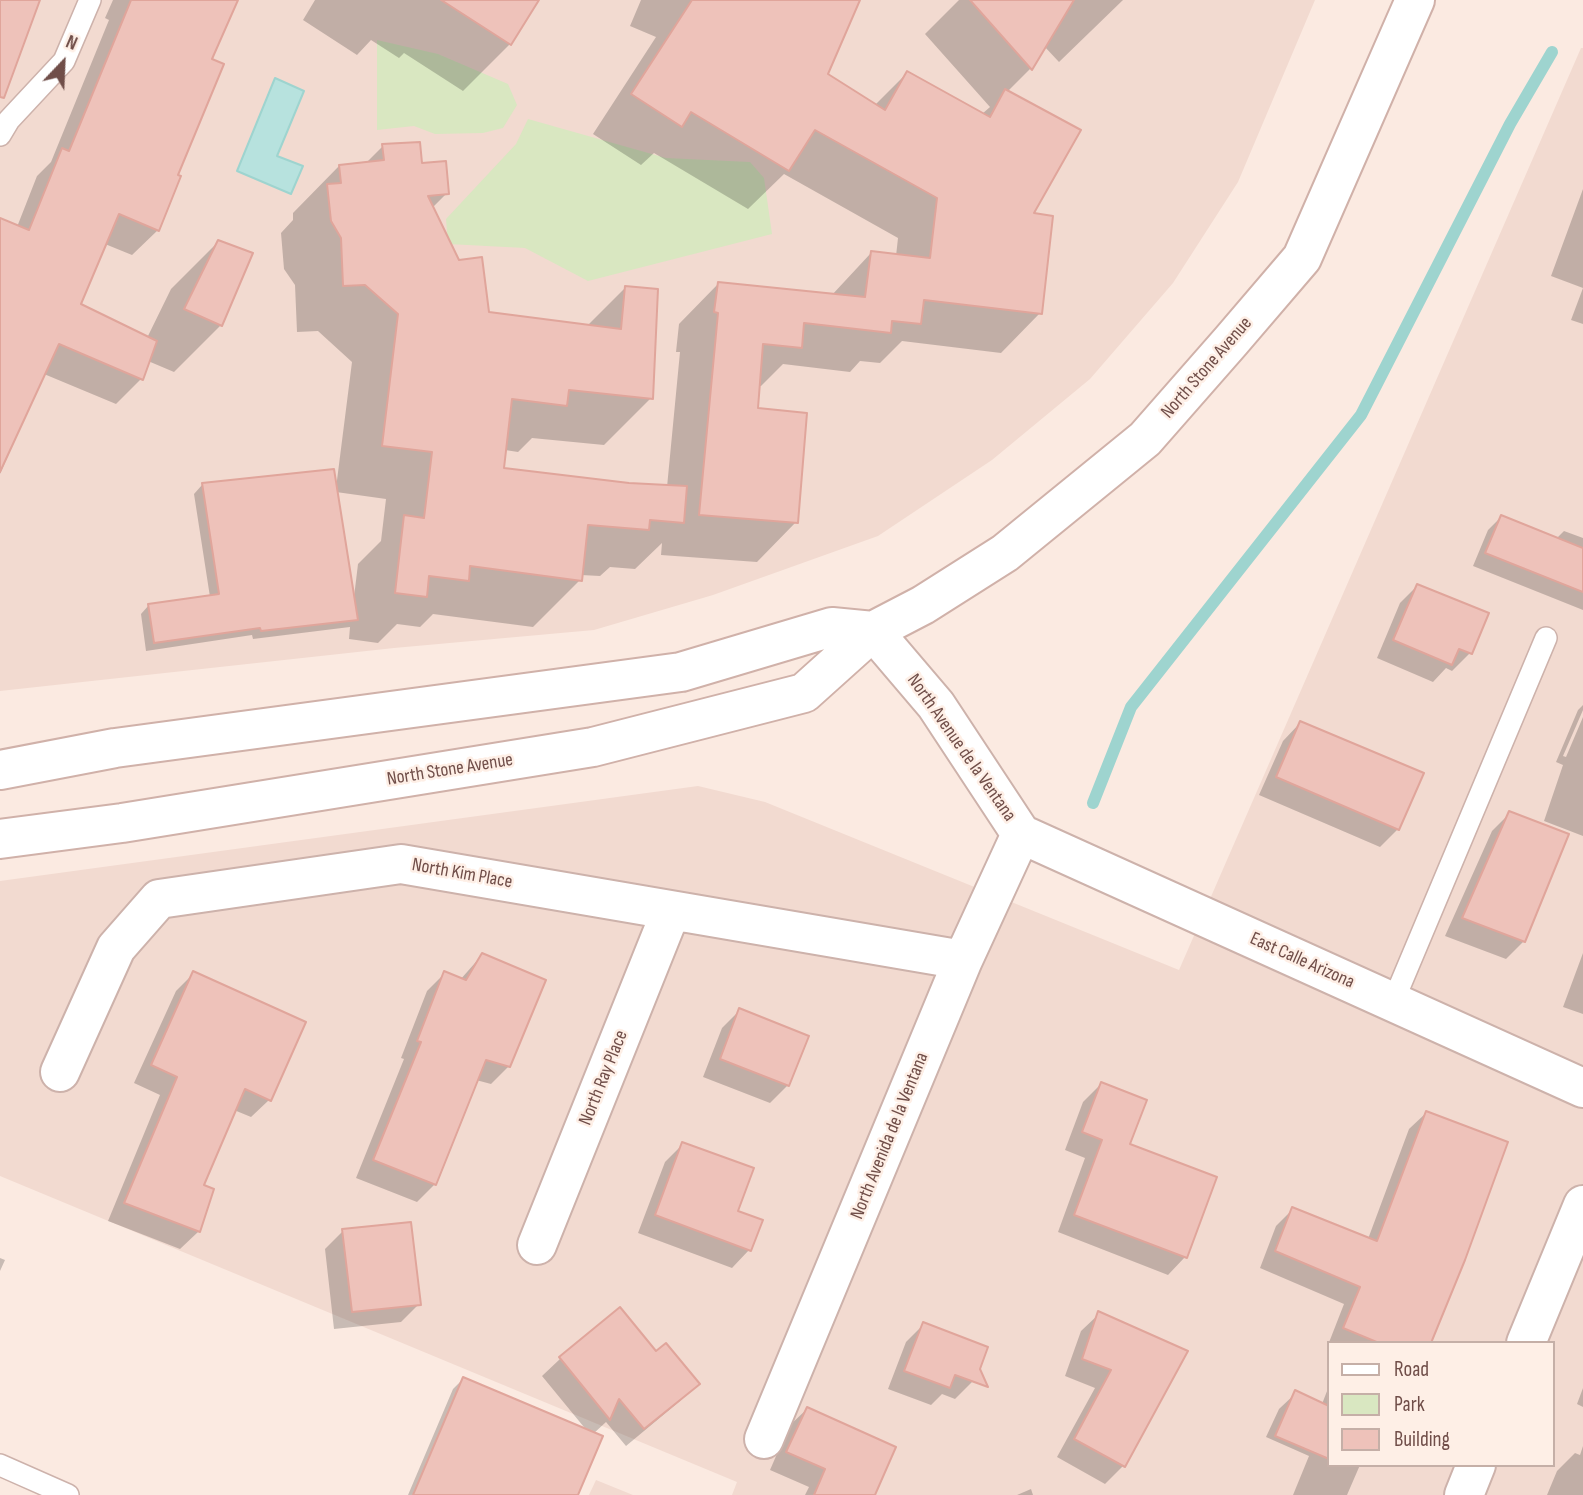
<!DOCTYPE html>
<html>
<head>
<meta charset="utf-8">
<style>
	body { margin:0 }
	#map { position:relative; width:1583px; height:1495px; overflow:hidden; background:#fbeae1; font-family:"Sofia Sans Condensed",sans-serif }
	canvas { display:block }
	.legend { position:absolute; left:1327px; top:1341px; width:228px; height:126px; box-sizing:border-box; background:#feefe6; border:2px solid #c5afa7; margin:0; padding:9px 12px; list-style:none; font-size:21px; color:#704e49 }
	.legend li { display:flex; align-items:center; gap:14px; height:35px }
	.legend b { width:35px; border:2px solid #c5afa7 }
	.north { position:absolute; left:28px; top:28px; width:70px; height:70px; -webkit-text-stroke:5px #feefe6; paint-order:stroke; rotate:23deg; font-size:19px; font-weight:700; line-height:28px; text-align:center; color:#704e49 }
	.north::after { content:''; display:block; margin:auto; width:24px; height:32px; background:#704e49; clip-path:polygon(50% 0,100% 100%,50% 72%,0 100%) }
</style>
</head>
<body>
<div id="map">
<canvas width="1583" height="1495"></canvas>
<ul class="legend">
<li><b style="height:9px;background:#fff"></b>Road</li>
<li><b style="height:19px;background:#d9e7c1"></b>Park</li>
<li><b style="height:19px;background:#eec2ba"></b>Building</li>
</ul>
<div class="north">N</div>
</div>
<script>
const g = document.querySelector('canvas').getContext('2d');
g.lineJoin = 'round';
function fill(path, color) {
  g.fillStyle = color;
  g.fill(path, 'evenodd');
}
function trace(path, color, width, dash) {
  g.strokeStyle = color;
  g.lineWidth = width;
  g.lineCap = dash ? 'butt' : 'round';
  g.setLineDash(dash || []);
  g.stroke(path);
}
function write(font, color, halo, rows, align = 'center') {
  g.font = font + ' "Sofia Sans Condensed",sans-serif';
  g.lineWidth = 5;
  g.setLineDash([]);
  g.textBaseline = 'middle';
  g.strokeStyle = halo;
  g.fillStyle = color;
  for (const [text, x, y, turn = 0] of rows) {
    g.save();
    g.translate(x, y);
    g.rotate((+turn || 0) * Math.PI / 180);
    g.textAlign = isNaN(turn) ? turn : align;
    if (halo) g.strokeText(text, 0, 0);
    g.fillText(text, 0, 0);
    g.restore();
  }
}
fill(new Path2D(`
	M 0,0 L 1315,0 L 1238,182 L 1173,283 L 1090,379 L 992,460 L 878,536 L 713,595 L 594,630 L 394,648 L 0,691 Z
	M 1581,48 L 1583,48 L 1583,1495 L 732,1495 L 737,1482 L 0,1176 L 0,881 L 698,786 L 765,802 L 1179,970 ZM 1329,1343 L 1553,1343 L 1553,1465 L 1329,1465 Z
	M 596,1480 L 633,1495 L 589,1495 Z`), '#f2dad0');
fill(new Path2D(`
	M 377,40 L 438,54 L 508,84 L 517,105 L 503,128 L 483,133 L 435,134 L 414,126 L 377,130 Z
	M 528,119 L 666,158 L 750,162 L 764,178 L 772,234 L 588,281 L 525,248 L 448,244 L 446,219 L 516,144 Z`), '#d9e7c1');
const water = new Path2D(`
	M 275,78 L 304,91 L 277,156 L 303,166 L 291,194 L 237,171 Z`);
fill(water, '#b7e2de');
trace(water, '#9ed4cf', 2);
fill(new Path2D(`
	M 113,0 L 236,0 L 209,60 L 176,176 L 158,230 L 132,255 L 105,244 L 79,305 L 147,338 L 171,289 L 218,242 L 250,254 L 221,325 L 174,372 L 148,361 L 141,379 L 116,404 L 44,374 L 0,474 L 0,220 L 17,227 L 37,176 L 51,162 L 109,20 L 105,18 Z
	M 315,0 L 537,0 L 510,44 L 463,91 L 404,53 L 399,58 L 371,40 L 357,55 L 303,20 Z
	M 641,0 L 858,0 L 826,75 L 874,106 L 907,73 L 982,114 L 990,107 L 925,34 L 959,0 L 1123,0 L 1059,62 L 1044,46 L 1030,69 L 1007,92 L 1032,215 L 1040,313 L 1001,353 L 902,341 L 880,363 L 860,361 L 850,372 L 783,364 L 761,386 L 758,386 L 756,410 L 796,522 L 757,562 L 661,555 L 662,543 L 635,569 L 610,567 L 600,576 L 581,575 L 580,580 L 533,627 L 433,614 L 420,627 L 397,624 L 378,643 L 349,639 L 350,627 L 253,639 L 252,635 L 146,651 L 141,614 L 149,605 L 210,597 L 194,494 L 202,485 L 336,488 L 352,362 L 318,331 L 297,332 L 295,285 L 284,269 L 281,233 L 293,220 L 293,213 L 339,166 L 365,164 L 383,146 L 420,165 L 447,193 L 432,208 L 458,262 L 487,314 L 587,326 L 625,288 L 651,398 L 604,445 L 532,438 L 518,452 L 505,450 L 503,469 L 629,485 L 667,487 L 680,352 L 676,352 L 679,324 L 718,284 L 831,296 L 871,253 L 896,256 L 898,238 L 784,174 L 748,209 L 654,153 L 641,165 L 593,134 L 656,37 L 630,26 ZM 336,492 L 386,499 L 381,541 L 358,564 L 354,597 Z
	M 1583,189 L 1583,324 L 1571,320 L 1583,288 L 1551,276 Z
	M 1501,517 L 1556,539 L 1564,531 L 1583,538 L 1583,610 L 1473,566 L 1488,530 Z
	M 1417,586 L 1470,653 L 1452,671 L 1446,668 L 1433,682 L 1377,658 L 1400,603 Z
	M 1583,705 L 1583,710 L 1563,756 L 1566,757 L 1583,717 L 1583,836 L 1544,821 L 1563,765 L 1556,762 L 1578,710 Z
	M 1300,723 L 1398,829 L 1380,847 L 1259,795 L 1283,741 Z
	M 1510,813 L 1524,941 L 1506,959 L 1445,936 L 1492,831 Z
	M 1583,953 L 1583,1014 L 1563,1007 Z
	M 482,955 L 509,1066 L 491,1084 L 476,1080 L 435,1184 L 417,1202 L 356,1178 L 404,1059 L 401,1058 L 427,991 L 445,973 L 460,980 Z
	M 194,973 L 269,1100 L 251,1117 L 234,1110 L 202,1186 L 212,1190 L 198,1232 L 180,1249 L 108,1221 L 160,1095 L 134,1083 L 176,991 Z
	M 739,1011 L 788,1085 L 770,1103 L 703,1077 L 722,1028 Z
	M 1101,1084 L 1128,1145 L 1185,1257 L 1168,1275 L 1058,1232 L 1085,1158 L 1065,1150 L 1083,1102 Z
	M 1426,1113 L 1429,1343 L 1329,1343 L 1328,1345 L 1344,1304 L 1260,1268 L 1276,1226 L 1293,1209 L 1368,1239 L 1409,1129 Z
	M 683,1144 L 736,1212 L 749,1250 L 732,1268 L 638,1233 L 665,1162 Z
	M 343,1231 L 419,1304 L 401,1322 L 334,1329 L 325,1249 Z
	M 0,1258 L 5,1260 L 0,1271 Z
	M 620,1310 L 656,1353 L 697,1384 L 680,1401 L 626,1446 L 606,1422 L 593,1434 L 577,1495 L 408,1495 L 453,1389 L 463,1379 L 588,1432 L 542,1376 L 560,1359 Z
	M 1099,1314 L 1185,1352 L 1123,1466 L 1105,1484 L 1057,1457 L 1095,1388 L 1065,1376 L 1081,1331 Z
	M 924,1324 L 973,1381 L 955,1399 L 942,1394 L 931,1405 L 888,1389 L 906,1342 Z
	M 1329,1386 L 1329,1465 L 1360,1465 L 1347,1495 L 1293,1495 L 1309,1456 L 1266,1437 L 1279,1409 L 1296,1393 L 1322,1404 Z
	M 1583,1388 L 1583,1407 L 1577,1404 Z
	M 807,1409 L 873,1495 L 805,1495 L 809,1487 L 770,1470 L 789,1426 Z
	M 1583,1446 L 1583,1495 L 1547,1495 L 1557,1471 L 1575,1453 L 1580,1455 Z
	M 1031,1489 L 1033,1495 L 1017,1495 Z`), '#0003');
trace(new Path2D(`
	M 1093,803 L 1131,707 L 1361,415 L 1510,124 L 1552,52`), '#9ed4cf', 12);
const building = new Path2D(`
	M 0,0 L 40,0 L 4,98 L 0,97 Z
	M 131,0 L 238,0 L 212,59 L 224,64 L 178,175 L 181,176 L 159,231 L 119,214 L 81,304 L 157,341 L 143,380 L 59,344 L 0,472 L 0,218 L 29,230 L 62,148 L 69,151 Z
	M 441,0 L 539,0 L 511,45 Z
	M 692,0 L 860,0 L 828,74 L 885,110 L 907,71 L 990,117 L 1005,89 L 1081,130 L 1034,213 L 1053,216 L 1042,314 L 924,300 L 921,324 L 892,321 L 891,333 L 804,323 L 802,348 L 763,344 L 758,408 L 807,413 L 798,523 L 699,515 L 718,313 L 714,312 L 718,282 L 865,297 L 871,251 L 930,258 L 937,198 L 815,130 L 789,171 L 691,112 L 682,127 L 631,94 Z
	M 970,0 L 1074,0 L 1032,70 Z
	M 420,142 L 422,163 L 446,161 L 449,194 L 428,196 L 459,260 L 482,257 L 489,312 L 621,329 L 625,286 L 658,289 L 653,399 L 569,390 L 567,406 L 512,399 L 504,468 L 629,483 L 687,486 L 684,523 L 650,520 L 649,530 L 588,525 L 582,581 L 470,566 L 469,581 L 429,576 L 427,597 L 395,593 L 404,515 L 424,518 L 432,452 L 382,446 L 398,314 L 365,285 L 343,286 L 341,238 L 331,221 L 327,184 L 341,183 L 339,165 L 384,160 L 382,144 Z
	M 218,240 L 253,253 L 222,326 L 184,309 Z
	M 334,469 L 358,620 L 261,631 L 260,628 L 154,643 L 148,604 L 219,594 L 202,483 Z
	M 1501,515 L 1583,548 L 1583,592 L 1485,553 Z
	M 1417,584 L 1489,613 L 1472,654 L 1459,649 L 1452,665 L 1393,640 Z
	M 1300,721 L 1424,773 L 1399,830 L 1276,777 Z
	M 1509,811 L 1569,834 L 1525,942 L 1462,918 Z
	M 482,953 L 546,980 L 510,1067 L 486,1060 L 436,1185 L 373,1160 L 421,1042 L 417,1041 L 444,971 L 466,980 Z
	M 193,971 L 306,1022 L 271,1101 L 245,1089 L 204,1185 L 214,1189 L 200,1232 L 124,1203 L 177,1077 L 151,1065 Z
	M 739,1008 L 809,1036 L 789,1086 L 720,1059 Z
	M 1101,1082 L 1147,1100 L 1130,1144 L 1217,1177 L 1187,1258 L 1074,1215 L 1102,1140 L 1082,1132 Z
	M 1426,1111 L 1508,1142 L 1465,1260 L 1431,1343 L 1379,1343 L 1343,1328 L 1360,1287 L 1275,1251 L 1292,1207 L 1377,1241 Z
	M 682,1142 L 754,1168 L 738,1211 L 763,1220 L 751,1251 L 655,1215 Z
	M 411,1222 L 421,1305 L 352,1312 L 342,1229 Z
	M 620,1307 L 656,1351 L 666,1343 L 700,1384 L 644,1429 L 619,1399 L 610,1420 L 559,1357 Z
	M 1098,1311 L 1188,1351 L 1125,1467 L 1074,1439 L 1111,1370 L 1082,1359 Z
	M 923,1322 L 988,1347 L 980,1369 L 988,1387 L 955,1375 L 950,1388 L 904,1371 Z
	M 463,1377 L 603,1436 L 578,1495 L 413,1495 Z
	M 1295,1390 L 1329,1406 L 1329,1459 L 1275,1436 Z
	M 807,1407 L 896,1447 L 875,1495 L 814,1495 L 825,1469 L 786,1452 Z`);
fill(building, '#eec2ba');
trace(building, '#e0a59b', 2);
const lane = new Path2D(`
	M 0,135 L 9,120 L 64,61 L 90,0
	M 1393,1002 L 1546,638
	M 0,1465 L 68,1495`);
const street = new Path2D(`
	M 873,631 L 936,705 L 1021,834
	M 1021,834 L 1583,1088
	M 60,1072 L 116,948 L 159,899 L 401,864 L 963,960
	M 537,1245 L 671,911
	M 1526,1343 L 1583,1205
	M 764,1439 L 963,960 L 1021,834
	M 1464,1495 L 1476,1465`);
const secondary = new Path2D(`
	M 0,770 L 115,748 L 681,672 L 832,627 L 873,631
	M 0,839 L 122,823 L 593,747 L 804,693 L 873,631 L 923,605 L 1005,553 L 1145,439 L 1231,341 L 1302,258 L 1415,0`);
trace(lane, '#cdb2ab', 24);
trace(street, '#cdb2ab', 42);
trace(secondary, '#d0b1a9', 42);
trace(lane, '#fff', 21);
trace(street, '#fff', 38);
trace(secondary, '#fff', 38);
write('19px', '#704e49', '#feefe6', [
	["North Stone Avenue",1207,368,-49],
	["North Avenue de la Ventana",961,748,55],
	["North Stone Avenue",450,770,-9],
	["North Kim Place",462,874,10],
	["East Calle Arizona",1302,961,24],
	["North Ray Place",604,1078,-68],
	["North Avenida de la Ventana",890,1136,-68]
]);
</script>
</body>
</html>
